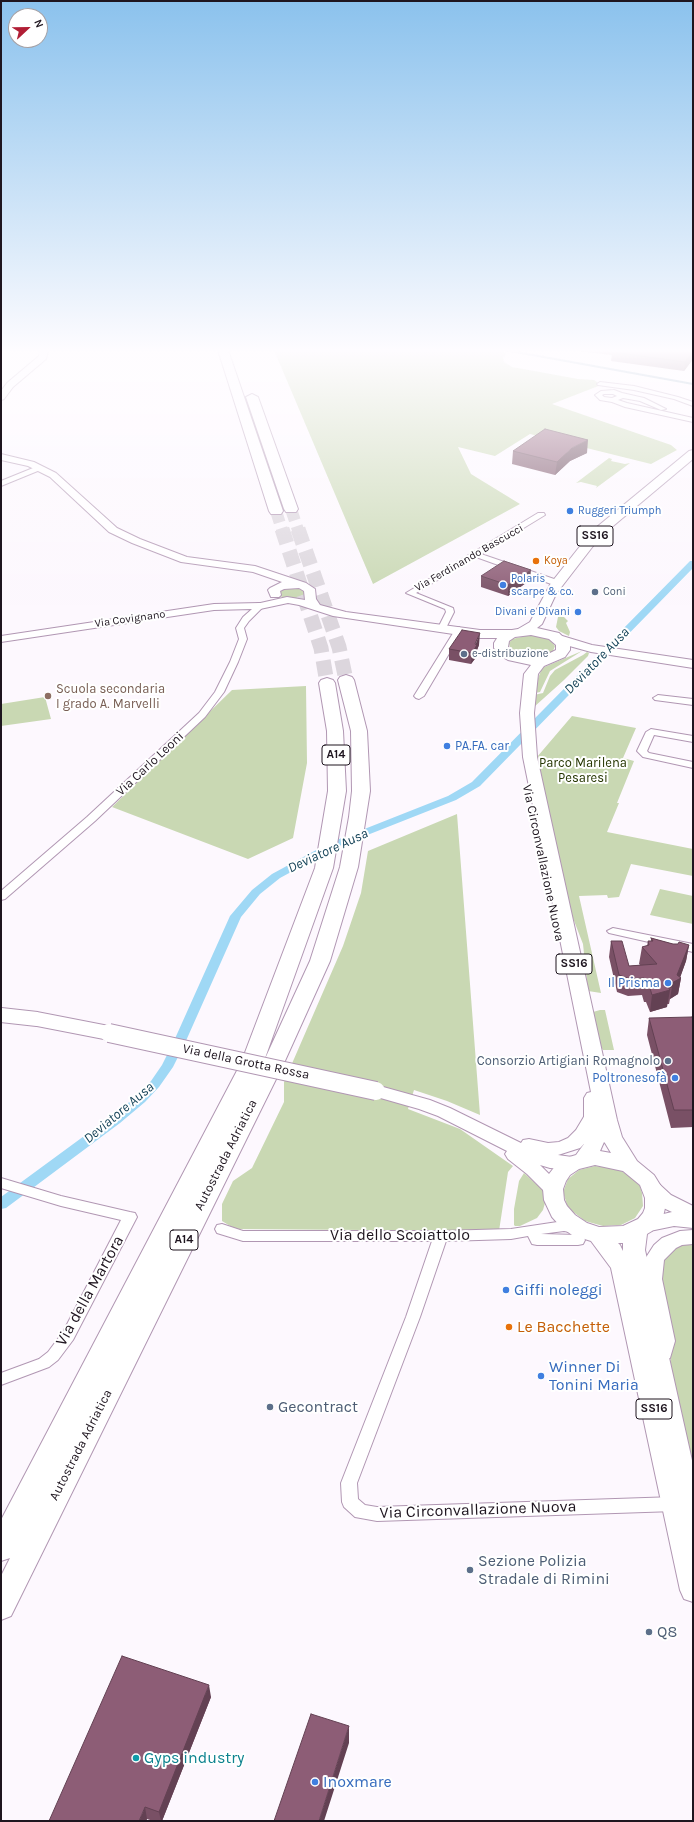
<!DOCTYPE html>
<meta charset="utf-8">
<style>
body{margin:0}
#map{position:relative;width:694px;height:1822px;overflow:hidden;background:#fdf8fe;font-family:Karla,sans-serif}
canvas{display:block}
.frame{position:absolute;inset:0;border:2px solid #1e151f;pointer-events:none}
.north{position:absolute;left:8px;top:8px;width:40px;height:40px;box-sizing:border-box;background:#fff;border:1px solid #a5a1a5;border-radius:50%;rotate:68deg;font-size:11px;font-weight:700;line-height:16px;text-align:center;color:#1e151f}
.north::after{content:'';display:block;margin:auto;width:14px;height:18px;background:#b11e35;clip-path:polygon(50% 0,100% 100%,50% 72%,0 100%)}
</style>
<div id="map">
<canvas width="694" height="1822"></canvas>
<div class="frame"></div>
<div class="north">N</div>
</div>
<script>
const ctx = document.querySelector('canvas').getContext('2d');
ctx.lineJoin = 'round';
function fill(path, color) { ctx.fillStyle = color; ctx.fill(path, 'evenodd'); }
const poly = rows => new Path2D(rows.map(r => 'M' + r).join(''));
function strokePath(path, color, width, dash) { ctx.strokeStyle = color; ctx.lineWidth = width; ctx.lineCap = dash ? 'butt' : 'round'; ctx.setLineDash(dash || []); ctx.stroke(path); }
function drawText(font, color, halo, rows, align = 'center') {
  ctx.font = font + ' Karla,sans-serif'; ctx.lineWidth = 4; ctx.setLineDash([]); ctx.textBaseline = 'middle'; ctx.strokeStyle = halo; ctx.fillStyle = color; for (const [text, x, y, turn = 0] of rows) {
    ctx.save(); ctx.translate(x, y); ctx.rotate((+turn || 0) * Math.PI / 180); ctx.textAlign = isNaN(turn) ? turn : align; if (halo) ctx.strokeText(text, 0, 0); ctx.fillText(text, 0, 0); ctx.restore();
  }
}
fill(poly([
 [274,350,493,350,501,351,506,353,503,358,504,362,512,367,578,379,594,380,601,385,552,404,671,445,677,450,651,464,530,434,495,456,458,447,471,474,520,504,373,584],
 [609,458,612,459,611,461,625,464,630,463,596,488,597,486,581,482,576,483],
 [295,586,305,590,305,594,295,599,286,598,279,596,279,589],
 [559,612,568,621,566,623,570,632,569,636,559,631,556,627],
 [530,635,544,637,551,641,555,646,553,651,548,655,534,657,519,655,510,648,509,643,512,639],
 [582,651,550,671,540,692,535,693,537,681,542,668],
 [587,652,589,653,588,656,564,680,534,707,534,695,543,693,550,676,555,670,583,655],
 [306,686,307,763,293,838,248,859,112,807,232,690],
 [45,697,51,719,1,726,1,704],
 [572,716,636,728,623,758,634,761,617,803,619,803,607,832,693,849,693,876,631,864,619,897,608,898,607,895,579,896,601,993,588,991,583,944,571,913,537,757],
 [457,814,480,1115,447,1101,414,1090,408,1109,460,1129,513,1166,508,1172,499,1231,235,1229,222,1221,222,1204,233,1181,252,1168,284,1102,284,1082,343,946,361,893,368,851],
 [660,889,693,896,693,924,650,915],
 [600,1010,605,1010,614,1050,603,1050,600,1045,593,1012],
 [595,1166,612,1168,621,1171,628,1175,640,1186,642,1193,643,1206,635,1218,621,1225,603,1226,585,1221,572,1211,567,1205,563,1192,568,1179,579,1170],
 [524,1173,536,1184,541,1186,544,1191,545,1203,543,1210,537,1218,520,1226,515,1226,514,1225,514,1209,519,1181],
 [693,1243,693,1465,670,1363,674,1336,661,1276,663,1262,671,1251,683,1244]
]), '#c9d8b3');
strokePath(poly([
 [505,350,693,384]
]), '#789eb5', 2);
fill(poly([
 [690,561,693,561,693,568,480,786,456,800,337,847,280,878,260,894,241,917,185,1043,173,1067,159,1087,145,1102,120,1123,6,1208,1,1209,1,1197,110,1117,137,1096,151,1081,162,1065,173,1043,230,916,252,890,272,874,329,843,448,796,472,782,690,561]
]), '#9fd8f5');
strokePath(poly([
 [291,509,298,530],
 [276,511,282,530]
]), '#dcd6dd', 12, [12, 6]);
strokePath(poly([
 [282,529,321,648,327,683],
 [298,529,339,647,346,680]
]), '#dcd6dd', 15, [15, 8]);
const street = poly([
 [600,382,634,386,678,397,693,402,693,406,674,399,634,390,598,385,597,384,600,382],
 [614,390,622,393,644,398,666,409,661,410,640,401,623,398,618,400,627,403,693,418,693,422,625,407,612,402,600,400,595,395,601,391,614,390],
 [604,394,613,394,617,396,612,398,604,397,602,395,604,394],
 [38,466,45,468,1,486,1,481,38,466],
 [538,513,544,513,545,515,481,554,560,581,560,585,554,585,476,557,416,593,453,608,454,612,446,628,442,631,438,628,446,612,445,609,406,593,538,513],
 [260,603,264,606,249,621,244,628,247,639,238,662,224,692,205,717,95,821,5,899,1,900,1,891,87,817,199,713,215,692,230,662,239,639,236,628,243,617,252,609,214,610,1,642,1,636,214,604,260,603],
 [459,627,463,630,424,696,419,699,416,698,414,696,455,630,459,627],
 [658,695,693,699,693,705,655,700,653,698,658,695],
 [651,729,693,736,693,742,654,735,647,751,649,753,693,762,693,768,643,757,637,751,646,732,651,729],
 [613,928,693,944,693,952,609,933,607,931,613,928],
 [1,1178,61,1196,130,1212,135,1213,137,1217,73,1340,58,1360,49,1367,1,1385,1,1373,39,1359,48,1352,63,1332,121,1220,61,1206,1,1188,1,1178],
 [564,1221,580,1224,582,1228,580,1232,575,1233,564,1231,541,1234,578,1235,583,1236,585,1240,583,1244,578,1245,537,1245,532,1244,528,1236,511,1239,446,1241,420,1317,357,1483,358,1499,365,1505,377,1507,675,1497,681,1499,683,1504,681,1509,675,1511,377,1521,355,1517,344,1507,342,1502,341,1483,406,1317,432,1241,243,1241,217,1233,215,1229,217,1225,222,1224,243,1231,441,1231,511,1229,564,1221]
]);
const secondary = poly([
 [40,350,48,350,46,359,13,387,4,399,1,400,1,391,7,383,39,356,40,350],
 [1,454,34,462,56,473,117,528,140,539,187,557,255,566,306,583,315,589,316,599,320,605,346,612,480,630,511,630,517,634,511,638,480,638,333,616,299,605,288,603,260,609,256,608,254,606,256,604,287,597,305,600,304,591,299,588,284,589,280,591,281,595,279,597,271,597,268,590,270,588,282,582,253,572,181,562,132,543,109,532,50,477,28,466,1,460,1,454],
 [559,635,592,645,693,660,693,668,591,652,555,642,553,639,555,636,559,635],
 [376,1085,430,1100,450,1108,521,1143,523,1140,529,1139,548,1143,559,1142,568,1138,576,1130,588,1110,594,1108,600,1110,603,1114,588,1140,580,1148,558,1155,579,1158,582,1163,579,1168,573,1170,550,1168,540,1165,559,1184,562,1189,559,1194,553,1196,547,1194,527,1174,508,1159,505,1154,507,1151,438,1116,419,1109,370,1095,367,1091,370,1087,376,1085],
 [652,1181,658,1183,671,1195,693,1206,693,1228,674,1226,645,1232,638,1230,636,1225,638,1220,672,1212,657,1205,646,1193,643,1188,646,1183,652,1181],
 [693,1230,693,1244,682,1245,676,1248,664,1260,662,1279,675,1341,670,1358,663,1360,656,1358,653,1352,655,1341,642,1279,645,1259,654,1245,662,1238,680,1231,693,1230]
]);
const primary = poly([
 [693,450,693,459,600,537,556,594,542,624,537,628,559,633,570,644,570,650,565,657,544,666,538,674,534,713,537,757,617,1120,622,1137,637,1161,654,1175,662,1188,665,1198,665,1208,663,1217,652,1231,647,1234,645,1250,693,1465,693,1602,684,1599,680,1590,611,1268,591,1241,572,1235,561,1227,552,1217,544,1200,543,1189,549,1174,556,1165,566,1158,576,1155,584,1144,584,1098,587,1093,591,1092,523,757,520,713,524,674,531,665,508,660,501,656,494,648,494,643,499,635,506,631,518,629,530,622,551,583,592,531,689,451,693,450],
 [531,635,549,639,556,645,556,650,542,657,534,657,517,654,508,647,509,641,515,637,531,635],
 [604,1142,605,1143,611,1153,600,1151,604,1142],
 [595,1165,623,1171,640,1185,645,1198,645,1208,643,1213,638,1219,623,1226,599,1227,587,1223,575,1215,567,1206,564,1200,563,1189,566,1181,570,1175,579,1169,595,1165],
 [618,1243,623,1243,623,1251,620,1245,618,1243]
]);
const highway = poly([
 [218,350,228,350,283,511,281,514,271,514,269,511,218,350],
 [252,394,258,397,298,509,296,512,286,512,284,509,246,397,252,394],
 [346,675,352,677,354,680,367,731,370,791,358,867,330,961,284,1063,11,1616,1,1620,1,1576,10,1558,1,1561,1,1520,241,1063,315,868,328,791,327,731,319,683,321,680,327,678,333,680,335,683,343,731,346,791,333,868,264,1061,310,961,340,867,349,817,352,791,351,731,338,680,340,677,346,675]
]);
strokePath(street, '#b197b3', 2);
strokePath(secondary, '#b197b3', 2);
strokePath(primary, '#b197b3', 2);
strokePath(highway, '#b197b3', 2);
fill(street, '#fff');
fill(secondary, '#fff');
fill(primary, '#fff');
fill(highway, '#fff');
const secondaryBridgeFar1 = poly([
 [1,1015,37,1019,114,1034]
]);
const secondaryBridge = poly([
 [109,1033,376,1091]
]);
strokePath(secondaryBridgeFar1, '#b197b3', 16, []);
strokePath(secondaryBridge, '#b197b3', 20, []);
strokePath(secondaryBridgeFar1, '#fff', 14);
strokePath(secondaryBridge, '#fff', 18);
fill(poly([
 [571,350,693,350,693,359,684,371,611,361,612,355],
 [513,451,587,453,570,461,555,475,512,464],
 [481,576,530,580,508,596,481,587],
 [479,645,477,650,477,656,471,664,449,660,449,649],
 [651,938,673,944,689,945,686,961,680,977,681,978,678,994,670,999,669,1004,667,1004,667,1007,650,1012,646,1002,644,1002,642,995,628,996,617,992,609,957,611,941,629,966,640,965,639,964,642,947,647,946,648,941,651,941],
 [649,1018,693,1019,693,1127,671,1128,647,1035],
 [122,1656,211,1697,162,1821,153,1821,147,1819,146,1821]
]), '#795065');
fill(poly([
 [693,351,693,359,684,371,685,362],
 [588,440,587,453,570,461,555,475,557,462,572,448],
 [531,570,530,580,508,596,508,585],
 [480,633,479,645,477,650,477,656,471,664,472,653],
 [689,945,686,961,680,978,681,978,678,994,670,999,672,987,670,984,677,975],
 [670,990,667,1007,650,1012,652,995],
 [209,1685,211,1697,162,1821,161,1821,159,1812],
 [349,1726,349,1743,324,1821,319,1821],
 [145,1807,147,1819,146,1821,139,1821]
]), '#634153');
const building = poly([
 [614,350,693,350,693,351,685,362,612,352,614,350],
 [545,429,588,440,572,448,557,462,513,451,545,429],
 [504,561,531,570,508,585,481,576,504,561],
 [462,630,480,633,475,644,477,645,472,653,449,649,462,630],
 [651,938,673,944,678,944,679,942,689,945,677,975,681,978,670,984,672,987,668,987,670,990,652,995,649,985,646,985,644,978,630,979,619,975,611,941,622,941,629,966,657,964,642,947,649,945,648,941,653,941,651,938],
 [692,1017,693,1019,693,1110,674,1110,649,1018,692,1017],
 [122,1656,209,1685,159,1812,145,1807,139,1821,49,1821,122,1656],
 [311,1714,349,1726,319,1821,274,1821,311,1714]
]);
fill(building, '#8d5d76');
strokePath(building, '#634153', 1);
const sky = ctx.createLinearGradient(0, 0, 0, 605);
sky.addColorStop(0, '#8bc2ed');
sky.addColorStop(0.58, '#fefcff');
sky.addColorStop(1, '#fefcff00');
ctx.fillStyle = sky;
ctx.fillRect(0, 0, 694, 605);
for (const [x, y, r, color] of [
 [570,511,4,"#3f7fe0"],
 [536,561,4,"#e8710a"],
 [503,585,4,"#3f7fe0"],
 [595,592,4,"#5c6f8a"],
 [578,612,4,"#3f7fe0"],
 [464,654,4,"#5c6f8a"],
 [48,696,4,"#8d6e63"],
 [447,746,4,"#3f7fe0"],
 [668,983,4,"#3f7fe0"],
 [668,1061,4,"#5c6f8a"],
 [675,1078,4,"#3f7fe0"],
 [506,1290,4,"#3f7fe0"],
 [509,1327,4,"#e8710a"],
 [541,1376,4,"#3f7fe0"],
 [270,1407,4,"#5c6f8a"],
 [470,1570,4,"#5c6f8a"],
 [649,1632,4,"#5c6f8a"],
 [136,1758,4,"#0f9aa8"],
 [315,1782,4,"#3f7fe0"]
]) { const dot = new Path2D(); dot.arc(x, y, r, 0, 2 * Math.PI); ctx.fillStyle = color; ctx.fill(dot); strokePath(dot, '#fff', 1.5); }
drawText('11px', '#366cbe', '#fff', [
 ["Ruggeri Triumph",578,511],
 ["Polaris",511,579],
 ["scarpe & co.",511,592],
 ["Divani e Divani",570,612,"right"]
], 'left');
drawText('11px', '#1e151f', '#fff', [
 ["Via Ferdinando Bascucci",469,558,-30],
 ["Via Covignano",130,619,-8]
]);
drawText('11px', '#c56008', '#fff', [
 ["Koya",544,561]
], 'left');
drawText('11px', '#4e5e75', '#fff', [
 ["Coni",603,592],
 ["e-distribuzione",472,654]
], 'left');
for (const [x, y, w] of [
 [595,536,36],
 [336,755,28],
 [574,964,36],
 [184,1240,28],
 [654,1409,36]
]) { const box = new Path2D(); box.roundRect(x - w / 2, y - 10, w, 20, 3); ctx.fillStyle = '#fff'; ctx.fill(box); strokePath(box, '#1e151f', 1); }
drawText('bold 12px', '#1e151f', null, [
 ["SS16",595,536],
 ["A14",336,755],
 ["SS16",574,964],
 ["A14",184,1240],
 ["SS16",654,1409]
]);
drawText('13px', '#785e54', '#fff', [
 ["Scuola secondaria",56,689],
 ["I grado A. Marvelli",56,704]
], 'left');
drawText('13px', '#366cbe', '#fff', [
 ["PA.FA. car",455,746,"left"],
 ["Il Prisma",660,983],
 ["Poltronesofà",667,1078]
], 'right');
drawText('13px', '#253500', '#fff', [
 ["Parco Marilena",583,763],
 ["Pesaresi",583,778]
]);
drawText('13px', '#1e151f', '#fff', [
 ["Via Carlo Leoni",150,764,-43],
 ["Via Circonvallazione Nuova",543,863,78],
 ["Via della Grotta Rossa",246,1062,12],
 ["Autostrada Adriatica",226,1155,-63],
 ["Autostrada Adriatica",81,1445,-63]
]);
drawText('13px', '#4e5e75', '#fff', [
 ["Consorzio Artigiani Romagnolo",660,1061]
], 'right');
drawText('italic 14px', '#164459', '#fff', [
 ["Deviatore Ausa",597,661,-46],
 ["Deviatore Ausa",328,851,-25],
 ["Deviatore Ausa",119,1113,-40]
]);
drawText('16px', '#1e151f', '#fff', [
 ["Via dello Scoiattolo",400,1235],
 ["Via della Martora",90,1291,-61],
 ["Via Circonvallazione Nuova",478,1510,-2]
]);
drawText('16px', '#366cbe', '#fff', [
 ["Giffi noleggi",514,1290],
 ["Winner Di",549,1367],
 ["Tonini Maria",549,1385],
 ["Inoxmare",323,1782]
], 'left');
drawText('16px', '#c56008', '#fff', [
 ["Le Bacchette",517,1327]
], 'left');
drawText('16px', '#4e5e75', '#fff', [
 ["Gecontract",278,1407],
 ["Sezione Polizia",478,1561],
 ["Stradale di Rimini",478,1579],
 ["Q8",657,1632]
], 'left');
drawText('16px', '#0d838f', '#fff', [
 ["Gyps industry",144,1758]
], 'left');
</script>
